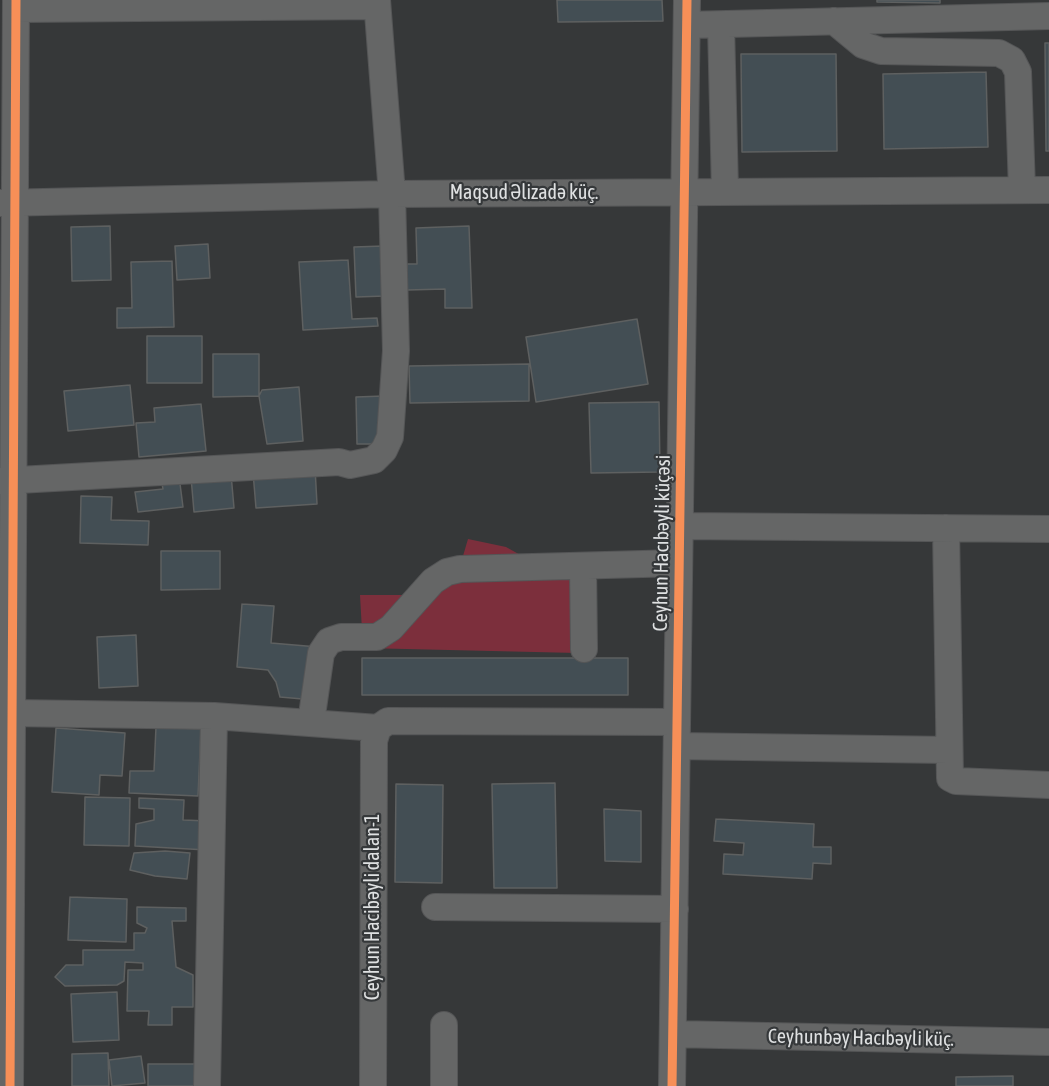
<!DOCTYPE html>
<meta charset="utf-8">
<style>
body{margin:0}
canvas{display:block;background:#363839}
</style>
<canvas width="1049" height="1086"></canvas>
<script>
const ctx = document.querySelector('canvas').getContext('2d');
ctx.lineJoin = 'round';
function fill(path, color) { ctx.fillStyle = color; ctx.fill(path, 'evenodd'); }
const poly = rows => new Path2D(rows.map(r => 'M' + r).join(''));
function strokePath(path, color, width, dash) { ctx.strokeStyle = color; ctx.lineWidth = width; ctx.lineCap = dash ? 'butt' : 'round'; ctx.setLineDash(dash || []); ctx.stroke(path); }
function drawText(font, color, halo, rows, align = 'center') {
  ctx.font = font + ' "Asap Condensed",sans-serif'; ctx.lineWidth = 4.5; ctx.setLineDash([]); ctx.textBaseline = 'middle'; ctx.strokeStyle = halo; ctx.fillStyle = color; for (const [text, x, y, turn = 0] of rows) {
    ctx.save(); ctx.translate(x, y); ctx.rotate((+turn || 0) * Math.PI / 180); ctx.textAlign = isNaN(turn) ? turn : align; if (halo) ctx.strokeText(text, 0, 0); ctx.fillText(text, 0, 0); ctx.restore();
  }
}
fill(poly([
 [468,539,506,547,542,567,577,571,578,653,363,648,360,595,436,595,458,573]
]), '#7c2f3c');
const building = poly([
 [557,0,662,0,663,21,558,22,557,0],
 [877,0,940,0,940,3,877,2,877,0],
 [1045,43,1049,43,1049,151,1046,151,1045,43],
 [741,54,836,54,837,151,742,152,741,54],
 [986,72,988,147,884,149,883,74,986,72],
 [110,226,111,280,72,281,71,227,110,226],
 [469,226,472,308,445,308,445,289,407,290,407,264,417,264,416,228,469,226],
 [208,244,210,278,177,280,175,246,208,244],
 [384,246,385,296,356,297,354,247,384,246],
 [348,260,352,319,377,318,378,326,303,330,299,262,348,260],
 [172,261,174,327,117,328,117,308,132,308,131,262,172,261],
 [637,319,648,384,536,402,526,337,637,319],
 [147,336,202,336,202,383,147,383,147,336],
 [213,354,259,354,259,396,213,397,213,354],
 [529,364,529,401,410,403,409,366,529,364],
 [130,385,134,425,68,431,64,391,130,385],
 [299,387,303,441,267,444,259,396,262,390,299,387],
 [384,396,385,444,357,444,356,397,384,396],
 [659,402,660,472,591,473,589,403,659,402],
 [201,404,206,451,139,457,136,423,155,422,154,408,201,404],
 [315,468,317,504,256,508,253,472,315,468],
 [231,474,234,508,194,512,191,477,231,474],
 [179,476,183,507,138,512,135,492,163,489,161,478,179,476],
 [81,496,112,497,111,520,149,521,148,545,80,543,81,496],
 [161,551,220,551,220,589,161,590,161,551],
 [242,604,274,606,271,643,318,647,314,700,280,697,276,682,268,670,237,667,242,604],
 [136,635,138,686,99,688,97,637,136,635],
 [362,658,628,658,628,695,362,695,362,658],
 [156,727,201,729,198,796,129,793,130,771,154,771,156,727],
 [56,728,125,733,122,776,100,775,99,795,52,792,56,728],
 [555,783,557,888,494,888,492,784,555,783],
 [396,784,443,785,442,883,395,882,396,784],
 [85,797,130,798,129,846,84,845,85,797],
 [139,798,184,800,183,820,208,821,207,850,135,846,136,824,154,820,154,809,139,808,139,798],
 [604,809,641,811,641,862,605,861,604,809],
 [716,819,814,824,813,847,831,847,831,864,813,863,812,879,723,874,724,854,743,855,744,843,714,841,716,819],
 [165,851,190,853,187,879,155,876,130,870,134,853,165,851],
 [70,897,127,899,126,942,68,940,70,897],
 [137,907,186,908,186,921,172,921,176,967,193,975,193,1007,172,1007,172,1025,148,1025,149,1011,127,1011,128,970,143,970,143,963,125,962,124,981,117,985,65,986,55,977,66,965,83,965,83,950,134,950,134,933,145,933,147,928,137,923,137,907],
 [117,992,119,1040,73,1042,71,994,117,992],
 [108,1053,109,1086,72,1086,72,1054,108,1053],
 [141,1056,145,1083,112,1086,109,1060,141,1056],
 [148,1064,196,1064,196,1086,148,1086,148,1064],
 [1013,1076,1013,1086,956,1086,956,1077,1013,1076]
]);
fill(building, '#434e54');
strokePath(building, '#5e6060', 1.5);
const minor = poly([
 [16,9,377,6],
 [834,21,863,45,881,51,999,53,1012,60,1018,72,1022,190],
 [687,25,1049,16],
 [721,25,725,191],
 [0,203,392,194,1049,190],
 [0,481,339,462,350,465,374,460,384,450,390,437,396,351,392,194,377,0],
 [680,526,1049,529],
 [946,528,950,778,956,781,1049,785],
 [583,567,584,649],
 [11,713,214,716,378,728,388,721,677,722],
 [311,722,321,653,329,641,341,637,377,637,391,628,433,581,447,572,460,569,679,563],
 [677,746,948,750],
 [435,907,675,909],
 [444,1025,444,1086],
 [673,1034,1049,1042],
 [10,1086,16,0],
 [207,1086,214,716],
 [373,1086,374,741,378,728],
 [672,1086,687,0]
]);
strokePath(minor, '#555657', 28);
strokePath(minor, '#656666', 26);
strokePath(poly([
 [10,1086,16,0],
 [672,1086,687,0]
]), '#f78f57', 9);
drawText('20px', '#dfe1e2', '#35383a', [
 ["Maqsud Əlizadə küç.",524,193],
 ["Ceyhun Hacıbəyli küçəsi",662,543,-89],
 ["Ceyhun Hacibəyli dalan-1",373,907,-90],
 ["Ceyhunbəy Hacıbəyli küç.",861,1038,1]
]);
</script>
